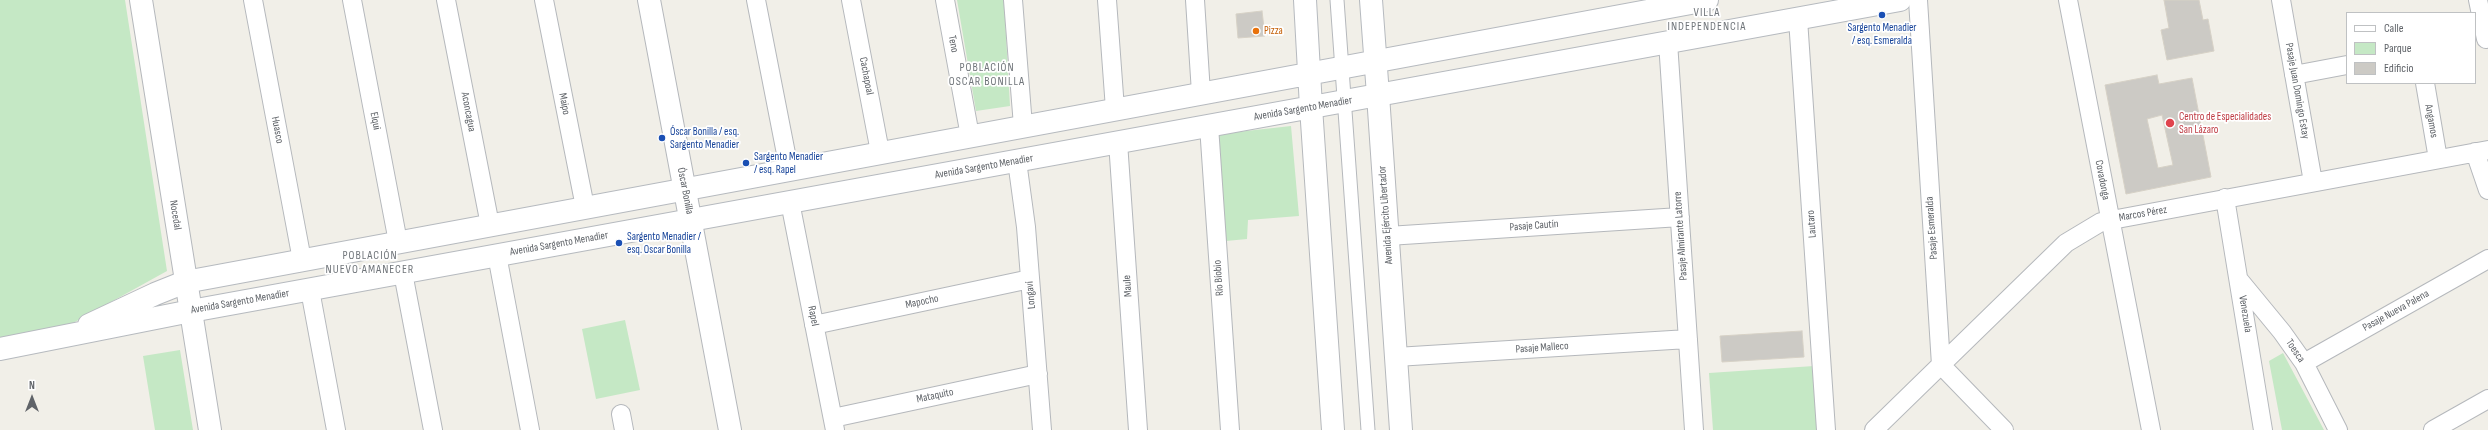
<!DOCTYPE html>
<meta charset="utf-8">
<style>
body{margin:0}
#map{position:relative;width:2488px;height:430px;overflow:hidden;background:#f1efe8;font-family:"Sofia Sans Condensed",sans-serif}
canvas{display:block}
.legend{position:absolute;left:2346px;top:12px;width:130px;height:72px;box-sizing:border-box;background:#fff;border:1px solid #bfc1c3;margin:0;padding:5px 7px;list-style:none;font-size:12px;color:#5f6368}
.legend li{display:flex;align-items:center;gap:8px;height:20px}
.legend b{width:20px;border:1px solid #bfc1c3}
.north{position:absolute;left:12px;top:378px;width:40px;height:40px;-webkit-text-stroke:3px #fff;paint-order:stroke;rotate:0deg;font-size:11px;font-weight:700;line-height:16px;text-align:center;color:#5f6368}
.north::after{content:'';display:block;margin:auto;width:14px;height:18px;background:#5f6368;clip-path:polygon(50% 0,100% 100%,50% 72%,0 100%)}
</style>
<div id="map">
<canvas width="2488" height="430"></canvas>
<ul class="legend">
<li><b style="height:5px;background:#fff"></b>Calle</li>
<li><b style="height:11px;background:#c5e8c5"></b>Parque</li>
<li><b style="height:11px;background:#cccac5"></b>Edificio</li>
</ul>
<div class="north">N</div>
</div>
<script>
const ctx = document.querySelector('canvas').getContext('2d');
ctx.lineJoin = 'round';
function fill(path, color) { ctx.fillStyle = color; ctx.fill(path, 'evenodd'); }
const poly = rows => new Path2D(rows.map(r => 'M' + r).join(''));
function strokePath(path, color, width, dash) { ctx.strokeStyle = color; ctx.lineWidth = width; ctx.lineCap = dash ? 'butt' : 'round'; ctx.setLineDash(dash || []); ctx.stroke(path); }
function drawText(font, color, halo, rows, align = 'center') {
  ctx.font = font + ' "Sofia Sans Condensed",sans-serif'; ctx.lineWidth = 3.5; ctx.setLineDash([]); ctx.textBaseline = 'middle'; ctx.strokeStyle = halo; ctx.fillStyle = color; for (const [text, x, y, turn = 0] of rows) {
    ctx.save(); ctx.translate(x, y); ctx.rotate((+turn || 0) * Math.PI / 180); ctx.textAlign = isNaN(turn) ? turn : align; if (halo) ctx.strokeText(text, 0, 0); ctx.fillText(text, 0, 0); ctx.restore();
  }
}
fill(poly([
 [0,0,125,0,167,271,64,328,0,339],
 [957,0,1004,0,1010,106,976,111],
 [1291,126,1299,216,1248,220,1247,239,1226,241,1219,134],
 [625,320,640,390,596,399,582,329],
 [180,350,193,430,155,430,143,356],
 [2283,353,2324,430,2282,430,2269,361],
 [1814,366,1817,430,1713,430,1709,373]
]), '#c5e8c5');
const building = poly([
 [2164,0,2199,0,2203,20,2208,19,2214,51,2167,60,2161,30,2169,28,2164,0],
 [1262,11,1265,36,1238,38,1236,14,1262,11],
 [2157,75,2159,84,2192,78,2211,177,2126,194,2105,85,2157,75],
 [2162,115,2173,165,2158,168,2147,119,2162,115],
 [1802,331,1804,357,1722,362,1720,336,1802,331]
]);
fill(building, '#cccac5');
strokePath(building, '#d6d1c6', 1);
const pedestrian = poly([
 [1337,0,1368,430]
]);
const minor = poly([
 [253,0,302,260],
 [352,0,398,242],
 [446,0,490,225],
 [544,0,585,207],
 [756,0,789,169],
 [851,0,880,152],
 [945,0,970,136],
 [1013,0,1023,126],
 [1107,0,1115,109],
 [1195,0,1201,93],
 [1918,0,1941,365,2004,430],
 [2068,0,2151,430],
 [2281,0,2313,182],
 [2478,0,2486,39],
 [1798,19,1826,430],
 [1668,42,1694,430],
 [2294,75,2347,65],
 [2425,83,2438,159],
 [1209,126,1230,430],
 [1118,142,1138,430],
 [2475,152,2488,190],
 [1017,161,1026,227,1042,430],
 [2225,198,2263,430],
 [790,202,835,430],
 [1388,236,1680,217],
 [497,255,530,430],
 [403,273,433,430],
 [2240,281,2282,332,2304,363,2338,430],
 [310,290,336,430],
 [814,325,1030,279],
 [1396,357,1688,339],
 [2304,363,2488,259],
 [621,414,624,430],
 [833,418,1038,374],
 [1874,430,2066,243,2101,222,2488,150],
 [2433,430,2488,399]
]);
const tertiary = poly([
 [141,0,210,430],
 [649,0,730,430],
 [1378,95,1401,430],
 [1311,107,1333,430]
]);
const secondary = poly([
 [1305,0,1311,107],
 [1371,0,1378,95],
 [89,325,155,294,185,282,207,278,1707,0],
 [0,349,191,311,1900,0]
]);
strokePath(pedestrian, '#b5b8bc', 15);
strokePath(minor, '#b5b8bc', 20);
strokePath(tertiary, '#b5b8bc', 24);
strokePath(secondary, '#b6babf', 24);
strokePath(pedestrian, '#fff', 13);
strokePath(minor, '#fff', 18);
strokePath(tertiary, '#fff', 22);
strokePath(secondary, '#fff', 22);
for (const [x, y, r, color] of [
 [1882,15,4,"#1a4fb4"],
 [1256,31,4,"#e8710a"],
 [2170,123,5,"#e0444e"],
 [662,138,4,"#1a4fb4"],
 [746,163,4,"#1a4fb4"],
 [619,243,4,"#1a4fb4"]
]) { const dot = new Path2D(); dot.arc(x, y, r, 0, 2 * Math.PI); ctx.fillStyle = color; ctx.fill(dot); strokePath(dot, '#fff', 1.5); }
drawText('11px', '#164399', '#fff', [
 ["Sargento Menadier",1882,28,"center"],
 ["/ esq. Esmeralda",1882,41,"center"],
 ["Óscar Bonilla / esq.",670,132],
 ["Sargento Menadier",670,145],
 ["Sargento Menadier",754,157],
 ["/ esq. Rapel",754,170],
 ["Sargento Menadier /",627,237],
 ["esq. Oscar Bonilla",627,250]
], 'left');
drawText('11px', '#c56008', '#fff', [
 ["Pizza",1264,31]
], 'left');
drawText('11px', '#5f6368', '#fff', [
 ["Teno",953,44,79],
 ["Cachapoal",866,76,79],
 ["Pasaje Juan Domingo Estay",2297,91,80],
 ["Maipo",564,104,79],
 ["Avenida Sargento Menadier",1303,109,-10],
 ["Aconcagua",468,112,79],
 ["Elqui",375,121,79],
 ["Angamos",2431,121,80],
 ["Huasco",277,130,79],
 ["Avenida Sargento Menadier",984,167,-10],
 ["Covadonga",2102,180,79],
 ["Óscar Bonilla",685,191,79],
 ["Marcos Pérez",2143,214,-10],
 ["Nocedal",175,215,81],
 ["Avenida Ejército Libertador",1386,215,-94],
 ["Lautaro",1812,224,-94],
 ["Pasaje Cautín",1534,226,-4],
 ["Pasaje Esmeralda",1932,228,-94],
 ["Pasaje Almirante Latorre",1681,236,-94],
 ["Avenida Sargento Menadier",559,244,-10],
 ["Río Bíobio",1219,278,-94],
 ["Maule",1128,286,-94],
 ["Longaví",1031,295,-95],
 ["Avenida Sargento Menadier",240,302,-10],
 ["Mapocho",922,302,-12],
 ["Pasaje Nueva Palena",2396,311,-29],
 ["Venezuela",2245,314,81],
 ["Rapel",813,316,79],
 ["Pasaje Malleco",1542,348,-4],
 ["Toesca",2295,351,56],
 ["Mataquito",935,396,-12]
]);
drawText('11px', '#be3a42', '#fff', [
 ["Centro de Especialidades",2179,117],
 ["San Lázaro",2179,130]
], 'left');
ctx.letterSpacing = '1px';
drawText('12px', '#70757a', '#fff', [
 ["VILLA",1707,13],
 ["INDEPENDENCIA",1707,27],
 ["POBLACIÓN",987,68],
 ["OSCAR BONILLA",987,82],
 ["POBLACIÓN",370,256],
 ["NUEVO AMANECER",370,270]
]);
ctx.letterSpacing = '0px';
</script>
